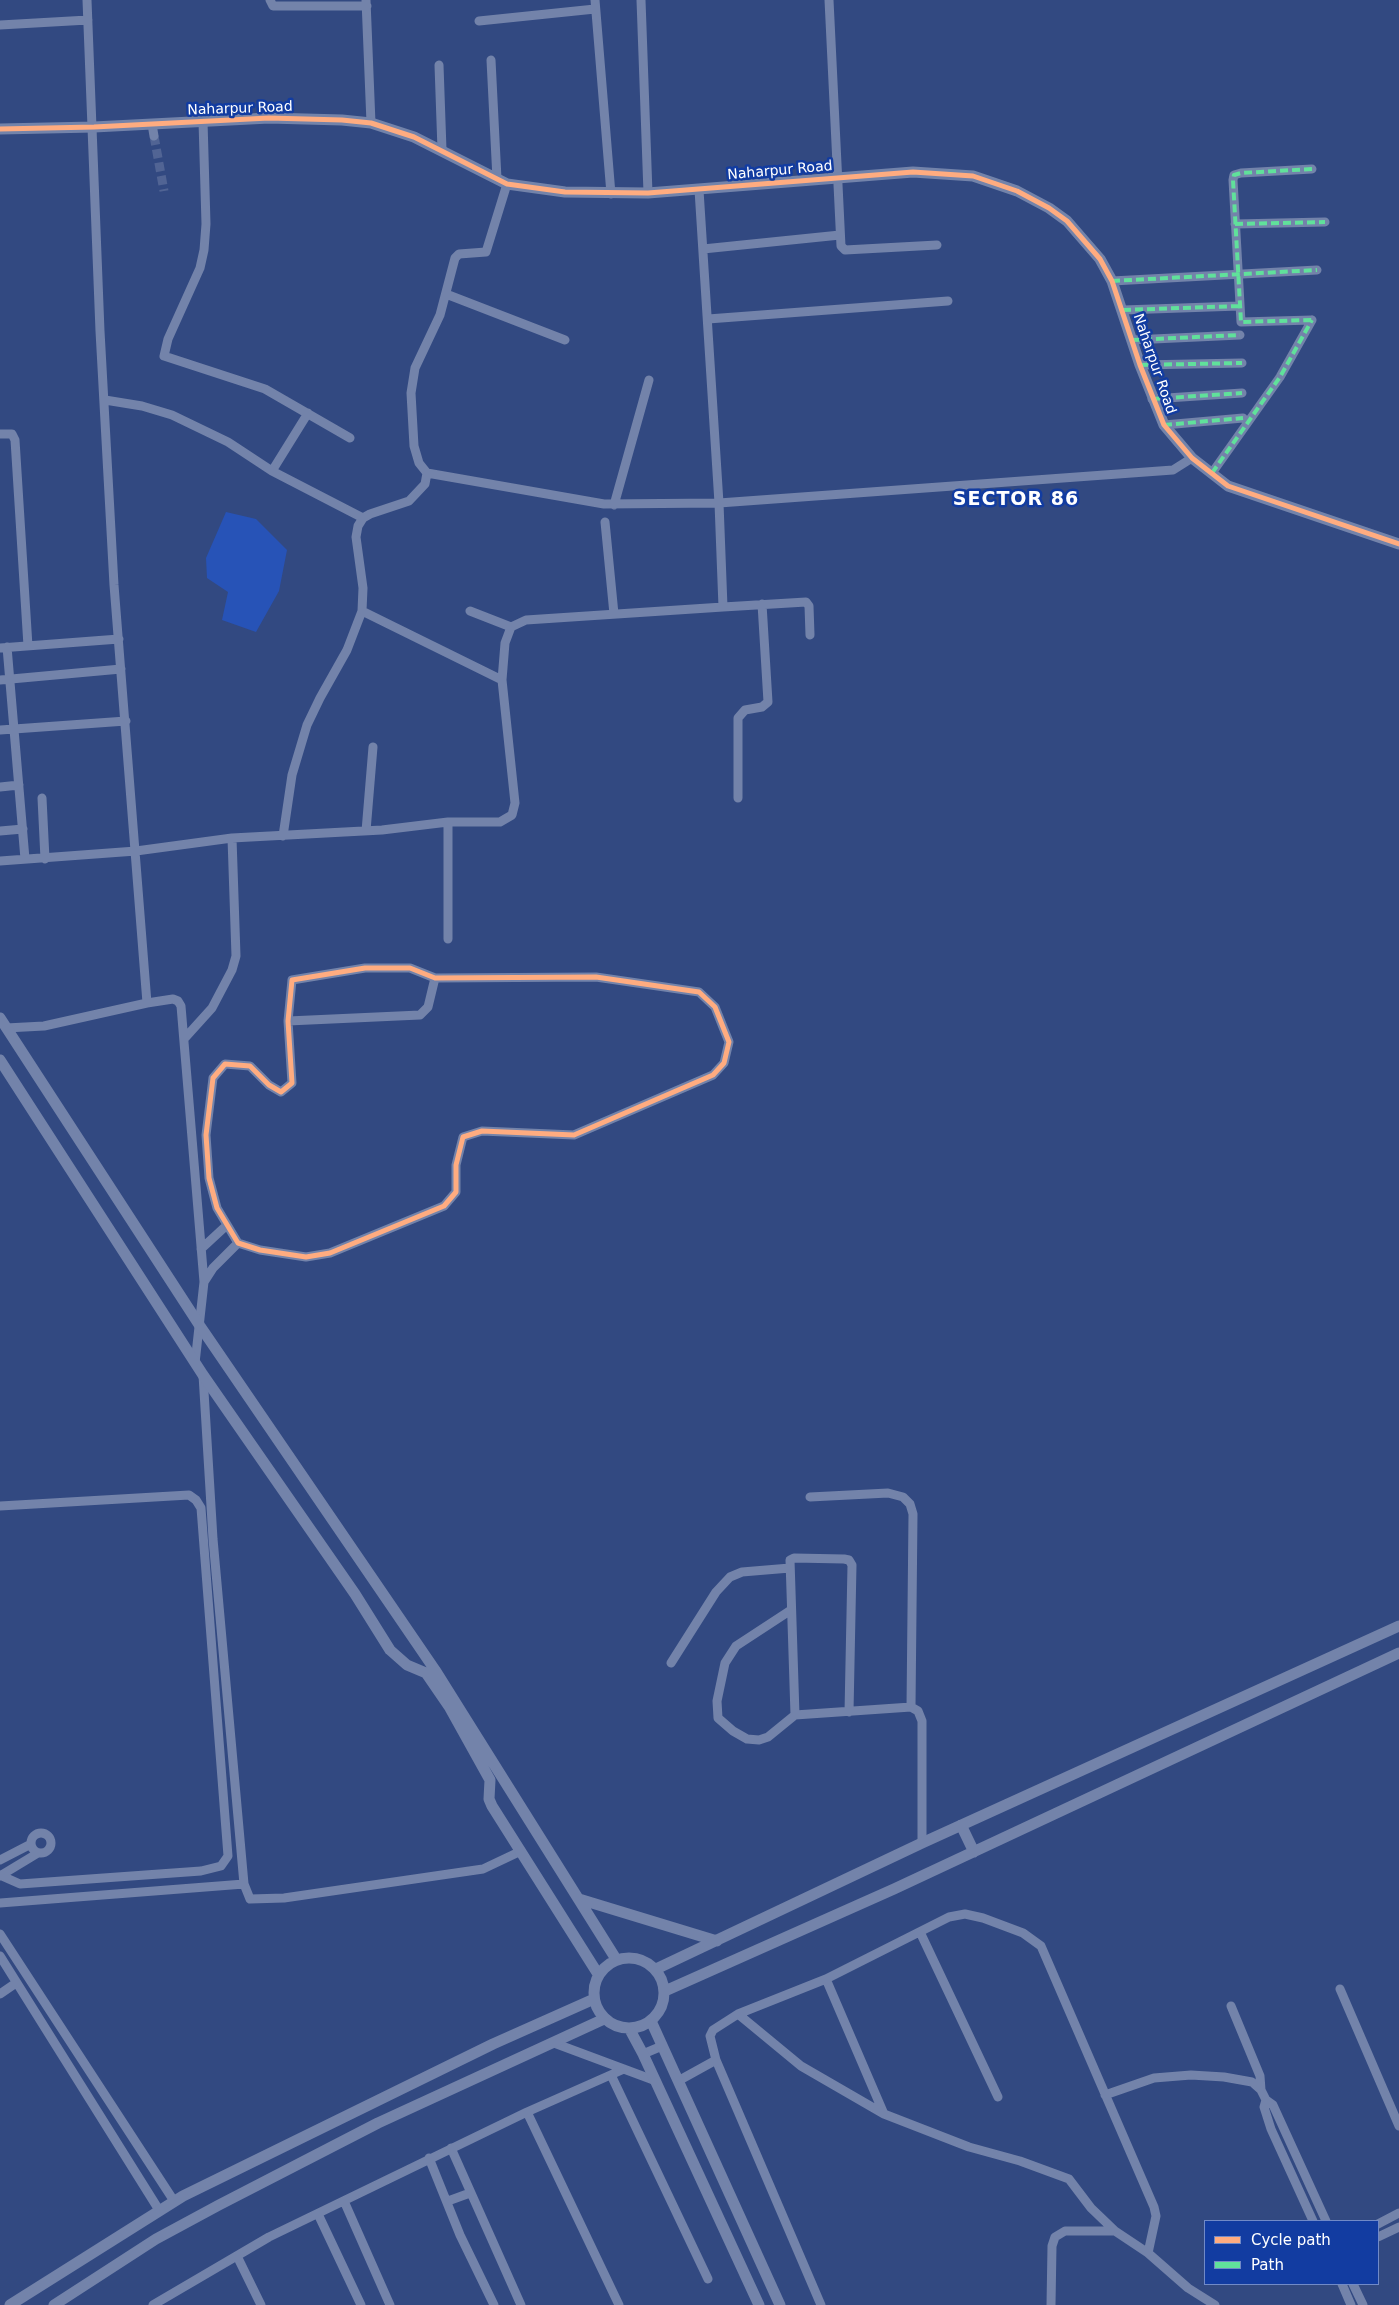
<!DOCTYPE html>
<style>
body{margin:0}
#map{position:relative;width:1399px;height:2305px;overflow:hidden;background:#324981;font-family:"DejaVu Sans",sans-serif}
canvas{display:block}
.legend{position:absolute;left:1204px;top:2220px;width:175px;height:65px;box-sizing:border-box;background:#123ca1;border:1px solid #718ac7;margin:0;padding:6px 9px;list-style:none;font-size:15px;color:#fff}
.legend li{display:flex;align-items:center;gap:10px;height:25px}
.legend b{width:25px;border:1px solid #718ac7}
</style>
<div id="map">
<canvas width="1399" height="2305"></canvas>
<ul class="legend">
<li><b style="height:6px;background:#ffac80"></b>Cycle path</li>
<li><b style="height:6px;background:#60e19b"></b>Path</li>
</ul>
</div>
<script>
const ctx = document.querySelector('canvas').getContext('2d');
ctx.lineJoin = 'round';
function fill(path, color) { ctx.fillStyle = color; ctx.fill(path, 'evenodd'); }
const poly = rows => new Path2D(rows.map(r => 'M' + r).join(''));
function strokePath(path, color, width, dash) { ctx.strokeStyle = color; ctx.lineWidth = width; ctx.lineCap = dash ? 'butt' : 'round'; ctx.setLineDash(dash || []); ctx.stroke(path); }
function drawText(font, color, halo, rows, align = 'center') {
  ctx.font = font + ' "DejaVu Sans",sans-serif'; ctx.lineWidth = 5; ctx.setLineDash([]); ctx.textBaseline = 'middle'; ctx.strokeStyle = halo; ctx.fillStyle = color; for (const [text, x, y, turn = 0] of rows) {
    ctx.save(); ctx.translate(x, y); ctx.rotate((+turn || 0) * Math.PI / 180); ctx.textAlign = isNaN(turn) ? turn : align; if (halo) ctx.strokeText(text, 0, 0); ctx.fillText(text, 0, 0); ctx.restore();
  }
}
fill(poly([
 [226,512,256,519,287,550,279,591,256,632,222,620,228,592,207,578,206,558]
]), '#2753b7');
strokePath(poly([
 [154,136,164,191]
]), '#516494', 9, [9, 4.5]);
strokePath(poly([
 [87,0,100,331,114,585,147,1003],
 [270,0,273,6,367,6],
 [366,0,371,123],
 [595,0,611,194],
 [641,0,648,193],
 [829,0,841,246,845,250,937,245],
 [479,21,595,9],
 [0,25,88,20],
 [491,60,497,179],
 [439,65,442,150],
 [203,121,206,224,204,250,200,268,168,339,164,356,265,389,350,438],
 [152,124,154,136],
 [1312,169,1241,173,1234,175,1233,180,1241,322,1312,320],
 [507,184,486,252,459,254,455,258,440,315,415,368,411,393,414,446,419,463,427,473,604,504,719,503,1173,470,1192,458],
 [1235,224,1325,222],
 [703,249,840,235],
 [1112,281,1317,270],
 [446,294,565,340],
 [1123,310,1239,306],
 [708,319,948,301],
 [1132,340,1240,335],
 [1140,365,1242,363],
 [1152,399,1242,393],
 [105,400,142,406,172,415,228,442,272,471,363,518],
 [1164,425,1243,418],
 [0,434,12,434,15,440,28,646],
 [272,471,308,413],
 [1212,473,1280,377,1312,320],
 [614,505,649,380],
 [605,522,614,614],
 [723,607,806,602,809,606,810,635],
 [362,611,502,680],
 [470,611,511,627],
 [7,647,25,859],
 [0,648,119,639],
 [0,680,121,669],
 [0,730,126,721],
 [0,787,19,785],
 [42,798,45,859],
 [738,798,738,718,745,710,762,707,768,702,762,604],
 [448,822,448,939],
 [0,831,23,829],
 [366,831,373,747],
 [283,836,292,775,307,725,320,698,347,650,362,611,363,588,356,537,358,526,363,518,370,514,409,501,425,484,427,473],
 [232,838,382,830,448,822,500,822,512,815,515,803,502,680,505,643,511,627,526,620,723,607,719,503,699,190],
 [0,861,136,851,232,838,236,956,232,970,212,1008,184,1039],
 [365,968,410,968,435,978,596,977,699,992,715,1007,729,1042,724,1063,713,1075,574,1135,482,1131,463,1137,456,1165,456,1192,444,1206,330,1253,306,1257,260,1250,238,1243,217,1208,209,1178,206,1135,213,1078,225,1064,250,1066,269,1085,281,1092,292,1083,288,1021,292,980,365,968],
 [288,1021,420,1015,428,1007,435,978],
 [6,1028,44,1026,147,1003,173,999,178,1001,181,1006,204,1282,195,1363],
 [201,1249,227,1225],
 [204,1282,213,1268,238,1243],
 [810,1497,888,1493,903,1497,910,1504,913,1514,911,1707],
 [0,1506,189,1495,196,1500,201,1508,228,1856,221,1866,201,1871,20,1884,0,1875],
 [791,1610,736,1646,725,1663,717,1701,718,1718,733,1731,747,1739,759,1740,768,1737,795,1715,911,1707,918,1711,922,1721,922,1843],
 [671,1663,716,1592,730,1577,742,1572,790,1568],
 [795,1715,790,1560,794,1558,844,1559,849,1560,852,1565,849,1712],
 '31 1843a10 10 0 1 1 20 0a10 10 0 1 1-20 0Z',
 [0,1860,31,1844],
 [0,1876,38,1853],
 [244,1884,250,1899,284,1898,483,1869,521,1851],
 [0,1903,244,1884,213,1539,203,1375],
 [920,1932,998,2097],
 [0,1934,174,2201],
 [0,1956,159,2210],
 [826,1979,884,2114],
 [1340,1989,1399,2126],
 [0,1994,16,1983],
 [1231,2006,1260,2076,1261,2090],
 [738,2014,801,2066,884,2114,969,2147,1020,2161,1069,2179,1091,2208,1115,2231,1148,2253,1188,2288,1215,2305],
 [554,2043,656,2081],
 [643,2054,662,2046],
 [611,2075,708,2279],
 [678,2081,716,2060],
 [1105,2095,1154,2078,1191,2075,1224,2077,1252,2082,1261,2090,1266,2100],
 [527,2112,619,2305],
 [451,2148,521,2305],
 [429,2158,460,2235,494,2305],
 [344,2201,390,2305],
 [448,2201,470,2193],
 [318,2214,361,2305],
 [1313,2221,1271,2129,1264,2107,1266,2100,1273,2105,1326,2221],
 [1378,2224,1399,2213],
 [1378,2237,1399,2227],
 [237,2256,261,2305],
 [1342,2284,1351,2305],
 [1353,2284,1363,2305],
 [153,2305,269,2237,527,2112,624,2069],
 [821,2305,716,2060,710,2036,713,2030,738,2014,826,1979,949,1917,965,1914,983,1918,1023,1933,1041,1946,1154,2207,1156,2216,1148,2253],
 [1051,2305,1052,2246,1055,2237,1065,2231,1115,2231]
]), '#7383aa', 9);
strokePath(poly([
 [0,129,94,127,269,118,342,120,371,123,414,137,507,184,565,192,648,193,913,172,973,176,1017,191,1049,208,1067,221,1100,259,1112,281,1140,365,1164,425,1192,458,1228,486,1399,544],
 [0,1018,200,1326,435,1670,616,1959],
 [0,1060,203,1375,355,1594,390,1650,407,1665,426,1673,450,1708,490,1780,489,1799,492,1806,598,1974],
 [961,1825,974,1852],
 [579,1899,717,1941],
 '594 1993a35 35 0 1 1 70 0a35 35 0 1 1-70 0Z',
 [656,1969,922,1843,1399,1626],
 [665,1991,894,1889,1399,1653],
 [651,2021,780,2305],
 [629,2028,643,2054,759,2305],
 [10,2305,183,2196,493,2044,594,1999],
 [54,2305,156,2239,219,2205,378,2123,604,2019]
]), '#7383aa', 11);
strokePath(poly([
 [1312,169,1241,173,1234,175,1233,180,1241,322,1312,320],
 [1235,224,1325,222],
 [1112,281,1317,270],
 [1123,310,1239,306],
 [1132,340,1240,335],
 [1140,365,1242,363],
 [1152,399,1242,393],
 [1164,425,1243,418],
 [1212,473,1280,377,1312,320]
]), '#60e19b', 4, [8, 4]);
strokePath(poly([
 [0,129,94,127,269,118,342,120,371,123,414,137,507,184,565,192,648,193,913,172,973,176,1017,191,1049,208,1067,221,1100,259,1112,281,1140,365,1164,425,1192,458,1228,486,1399,544],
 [365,968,410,968,435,978,596,977,699,992,715,1007,729,1042,724,1063,713,1075,574,1135,482,1131,463,1137,456,1165,456,1192,444,1206,330,1253,306,1257,260,1250,238,1243,217,1208,209,1178,206,1135,213,1078,225,1064,250,1066,269,1085,281,1092,292,1083,288,1021,292,980,365,968]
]), '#ffac80', 5);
drawText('14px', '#fff', '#123ca1', [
 ["Naharpur Road",240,109,-2],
 ["Naharpur Road",780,171,-5],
 ["Naharpur Road",1154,364,71]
]);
ctx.letterSpacing = '1px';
drawText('bold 19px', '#fff', '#123ca1', [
 ["SECTOR 86",1016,500]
]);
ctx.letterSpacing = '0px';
</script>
